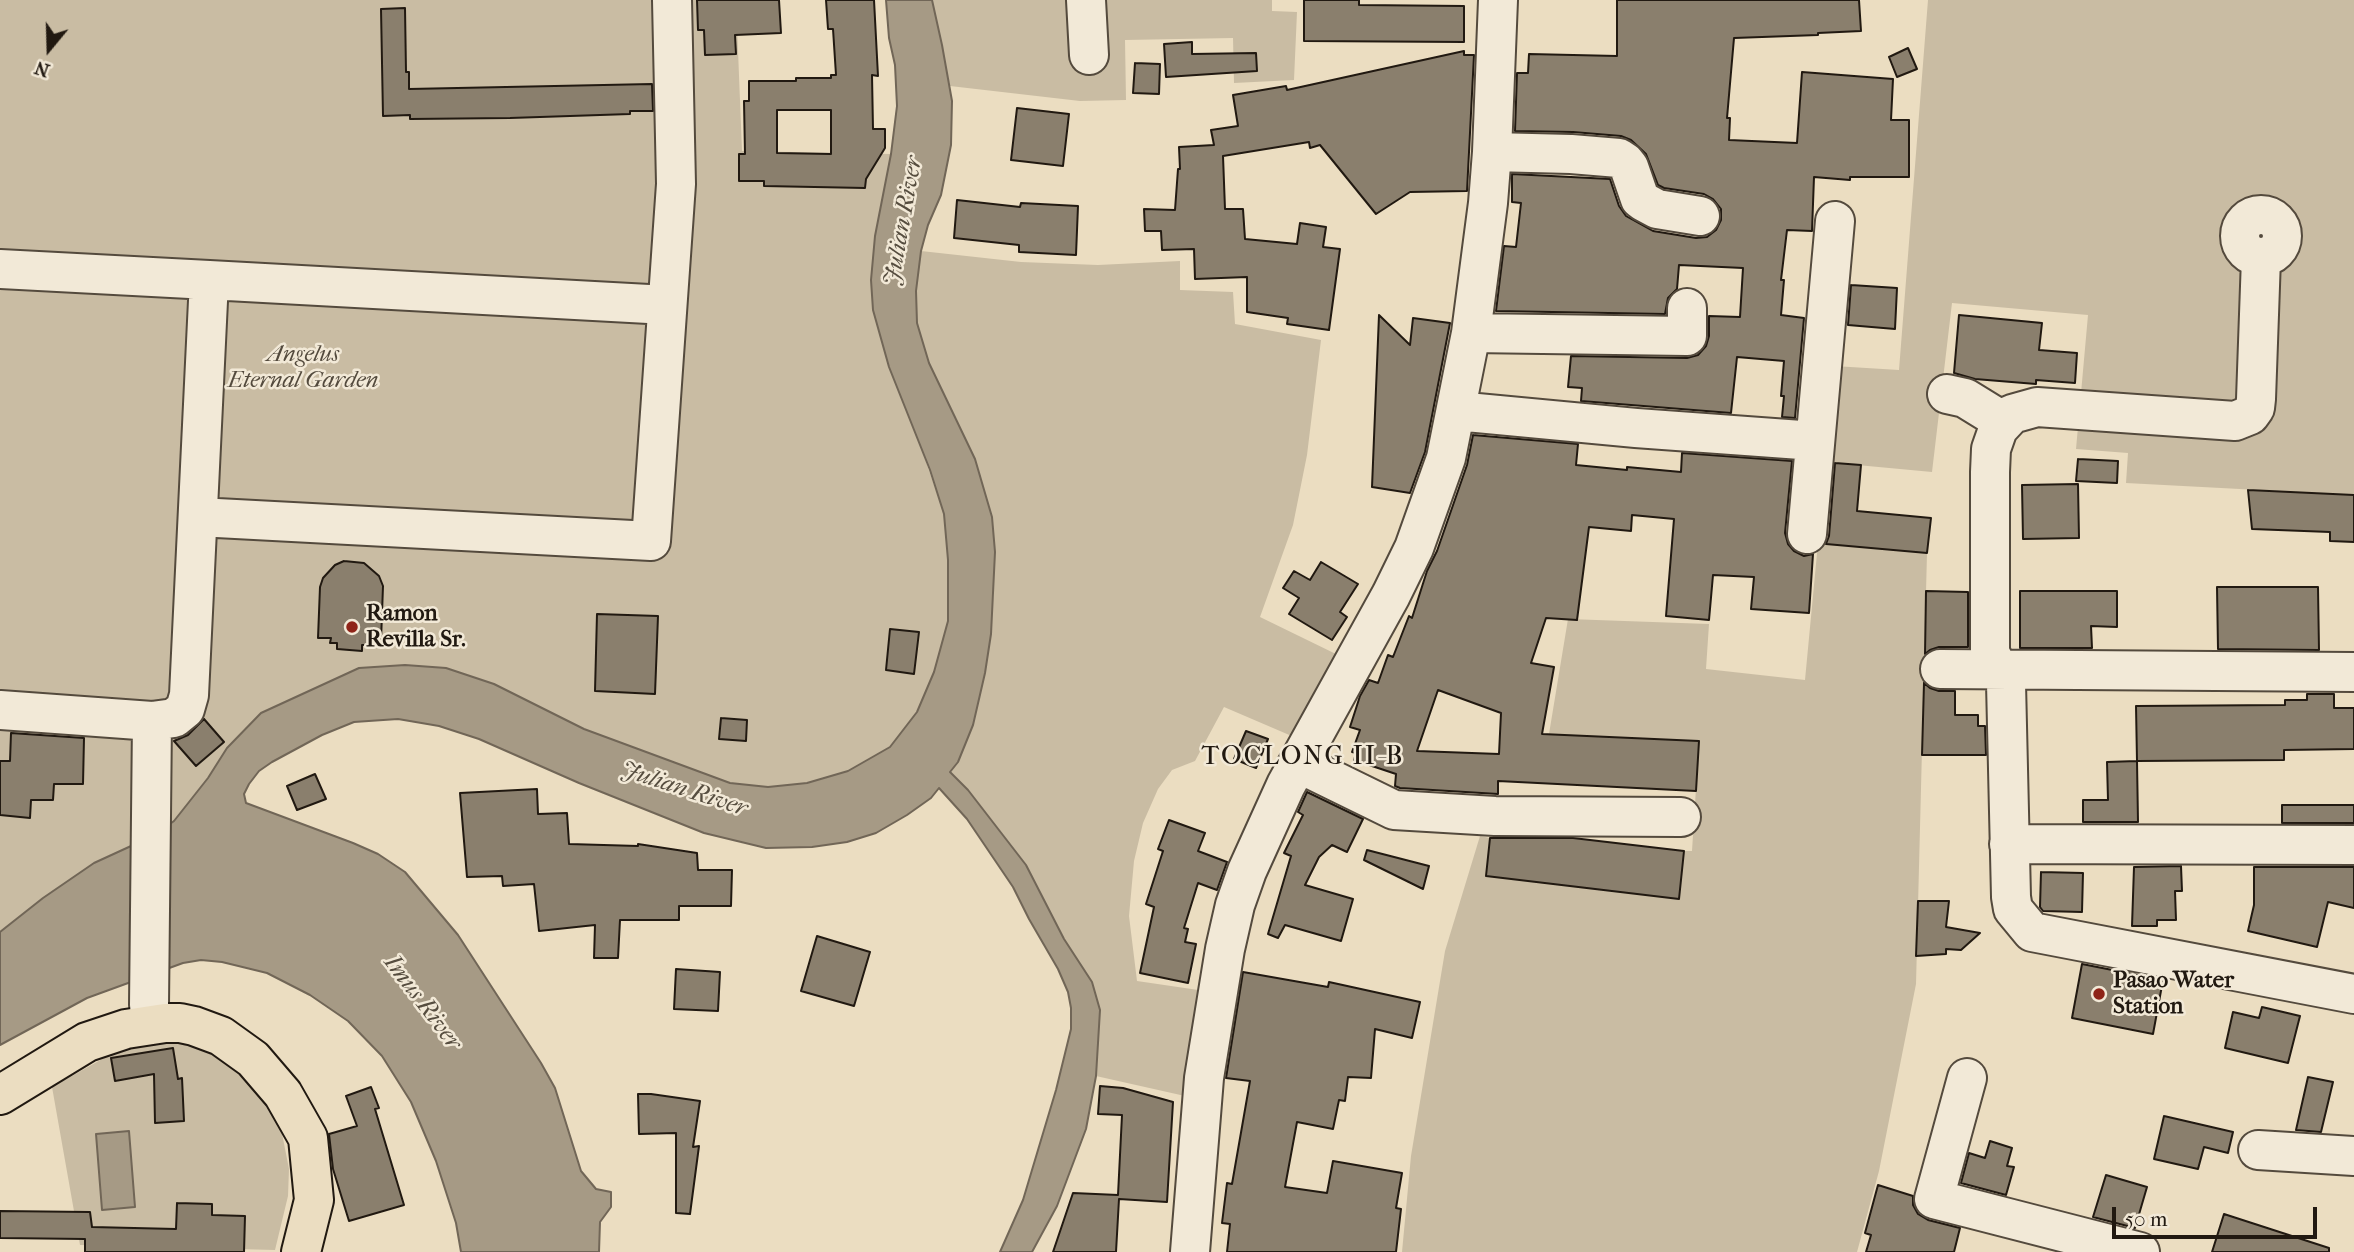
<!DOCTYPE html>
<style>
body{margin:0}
#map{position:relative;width:2354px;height:1252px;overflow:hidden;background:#ebddc1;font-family:"IM FELL French Canon",serif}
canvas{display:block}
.north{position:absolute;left:14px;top:14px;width:70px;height:70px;-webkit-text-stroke:5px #f2e9d7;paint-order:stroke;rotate:199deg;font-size:19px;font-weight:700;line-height:28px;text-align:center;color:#211911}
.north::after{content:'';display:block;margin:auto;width:24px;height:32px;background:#211911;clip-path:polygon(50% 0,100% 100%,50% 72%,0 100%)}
.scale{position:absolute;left:2112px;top:1207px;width:205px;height:32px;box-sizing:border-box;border:4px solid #211911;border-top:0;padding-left:9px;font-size:21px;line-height:24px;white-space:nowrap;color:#211911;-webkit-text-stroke:5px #f2e9d7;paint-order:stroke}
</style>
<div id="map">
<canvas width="2354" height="1252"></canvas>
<div class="north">N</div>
<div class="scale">50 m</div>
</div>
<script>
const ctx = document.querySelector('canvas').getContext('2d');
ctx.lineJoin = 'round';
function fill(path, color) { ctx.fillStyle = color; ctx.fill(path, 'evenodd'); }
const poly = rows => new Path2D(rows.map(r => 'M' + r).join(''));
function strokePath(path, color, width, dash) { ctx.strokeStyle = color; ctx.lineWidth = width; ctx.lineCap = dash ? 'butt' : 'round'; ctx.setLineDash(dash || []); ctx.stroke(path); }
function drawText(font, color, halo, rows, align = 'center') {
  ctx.font = font + ' "IM FELL French Canon",serif'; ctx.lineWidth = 5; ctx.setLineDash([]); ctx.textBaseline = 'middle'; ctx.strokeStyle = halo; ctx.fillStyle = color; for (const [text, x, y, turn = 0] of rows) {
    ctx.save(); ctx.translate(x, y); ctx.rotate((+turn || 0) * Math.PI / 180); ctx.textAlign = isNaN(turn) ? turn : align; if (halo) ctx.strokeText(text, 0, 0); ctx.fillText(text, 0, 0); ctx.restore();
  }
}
fill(poly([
 [0,0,736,0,742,151,891,154,875,236,915,430,944,514,948,560,948,621,934,672,917,712,890,747,848,771,807,783,768,787,730,783,584,729,494,684,446,668,405,665,360,668,227,748,208,778,174,821,155,835,94,863,43,898,0,932],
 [932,0,1272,0,1272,11,1297,12,1294,80,1234,83,1233,38,1125,40,1126,100,1080,101,950,86],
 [1928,0,2354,0,2354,495,2126,483,2128,453,2076,449,2088,315,1952,303,1932,472,1825,462,1834,366,1899,370],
 [921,251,1021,262,1098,265,1180,261,1180,290,1233,292,1235,324,1321,340,1307,455,1293,525,1260,617,1340,656,1294,737,1224,707,1195,761,1172,770,1158,789,1143,823,1134,861,1129,916,1137,981,1205,991,1185,1096,1096,1076,1100,1010,1092,982,1064,939,1045,902,1001,832,968,790,950,772,958,762,973,725,985,673,994,590,957,420,929,363,917,323,916,291],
 [1818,543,1927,553,1916,984,1879,1171,1857,1252,1402,1252,1411,1156,1445,951,1480,836,1490,838,1487,876,1679,899,1684,851,1692,851,1699,741,1549,734,1568,619,1709,624,1706,669,1805,680],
 [166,1039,223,1052,278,1113,289,1169,288,1196,275,1250,80,1245,52,1087,113,1053]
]), '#c9bca3');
const water = poly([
 [886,0,932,0,942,45,952,101,951,145,941,195,928,225,921,251,916,291,917,323,929,363,975,459,992,517,995,552,991,634,985,673,973,725,958,762,950,772,968,790,1026,865,1064,939,1092,982,1100,1010,1096,1076,1086,1129,1057,1206,1032,1252,1000,1252,1023,1200,1056,1090,1071,1029,1071,1008,1068,992,1058,969,1029,919,1013,887,967,819,939,788,931,798,907,815,876,833,847,842,812,847,766,848,704,833,579,783,479,739,439,726,398,719,354,722,322,735,272,762,259,771,249,784,244,794,246,803,353,843,378,854,405,872,458,935,541,1063,555,1088,581,1171,596,1189,611,1192,611,1207,600,1222,599,1252,461,1252,456,1223,436,1161,411,1102,382,1056,348,1021,310,995,267,973,222,962,201,960,183,963,87,998,0,1045,0,932,43,898,94,863,155,835,174,821,208,778,227,748,261,713,359,668,405,665,446,668,494,684,584,729,730,783,768,787,807,783,848,771,890,747,917,712,934,672,948,621,948,560,944,514,930,470,889,367,873,310,871,280,875,236,891,154,897,106,895,65,889,38,886,0],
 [129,1131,135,1207,102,1210,96,1134,129,1131]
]);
fill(water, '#a69a85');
strokePath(water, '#716657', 2);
const building = poly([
 [697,0,779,0,781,33,735,35,736,54,705,55,704,30,698,30,697,0],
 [826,0,874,0,878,76,872,75,873,129,885,129,885,148,866,179,865,188,764,186,764,181,739,181,739,154,745,154,744,101,749,101,749,81,796,81,796,78,831,78,831,75,836,75,833,29,828,29,826,0],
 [777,110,831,110,831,154,777,153,777,110],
 [1304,0,1359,0,1359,5,1464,6,1464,42,1304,41,1304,0],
 [1617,0,1859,0,1861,31,1818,33,1818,35,1734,38,1727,118,1730,118,1729,140,1797,143,1802,72,1893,79,1891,120,1909,120,1909,177,1850,177,1850,180,1814,177,1812,231,1787,230,1781,280,1784,280,1781,315,1804,318,1795,418,1782,417,1784,396,1781,396,1784,361,1737,357,1731,413,1581,401,1582,388,1568,387,1571,356,1687,358,1698,355,1706,346,1709,336,1709,316,1740,317,1743,268,1679,265,1677,289,1668,298,1665,314,1496,311,1504,246,1516,247,1521,203,1512,202,1512,174,1610,179,1619,206,1626,216,1653,231,1696,238,1707,237,1716,230,1721,220,1721,209,1713,199,1704,194,1664,188,1658,185,1646,154,1631,140,1621,136,1573,132,1515,131,1517,73,1528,73,1529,54,1617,56,1617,0],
 [405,8,406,72,409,72,409,89,652,84,653,111,630,111,630,114,510,118,410,119,410,115,383,116,381,9,405,8],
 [1192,42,1192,54,1256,53,1257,71,1166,77,1164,44,1192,42],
 [1908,48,1917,69,1897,77,1889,57,1908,48],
 [1464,51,1464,55,1474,55,1467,191,1410,192,1376,214,1320,145,1310,148,1309,142,1223,156,1225,209,1243,209,1245,239,1297,244,1300,223,1326,227,1323,247,1340,249,1329,330,1287,324,1288,318,1247,312,1247,277,1195,279,1194,249,1162,250,1161,231,1145,231,1144,209,1175,210,1178,169,1180,169,1179,147,1214,145,1211,130,1238,126,1233,95,1286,86,1287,90,1464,51],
 [1135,63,1160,64,1159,94,1133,93,1135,63],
 [1017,108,1069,114,1063,166,1011,160,1017,108],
 [957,200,1020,207,1021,203,1078,206,1076,255,1019,252,1019,245,954,238,957,200],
 [1851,285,1897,288,1895,329,1848,325,1851,285],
 [1379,315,1410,345,1413,318,1450,323,1425,452,1410,493,1372,487,1379,315],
 [1959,315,2042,323,2039,350,2077,353,2075,383,2036,380,2036,384,1975,379,1954,373,1959,315],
 [1473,435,1578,444,1576,465,1627,470,1627,467,1681,472,1682,453,1792,461,1785,533,1788,544,1794,551,1804,556,1813,554,1809,613,1751,609,1754,577,1713,575,1709,620,1666,616,1674,519,1632,515,1631,531,1589,527,1577,620,1546,618,1531,663,1554,667,1542,734,1699,741,1696,791,1498,781,1498,794,1400,788,1395,786,1396,774,1354,760,1356,753,1352,752,1360,730,1350,727,1360,696,1369,680,1378,683,1388,655,1393,657,1409,616,1412,618,1427,571,1437,551,1467,465,1473,435],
 [1438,690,1501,713,1499,754,1417,751,1438,690],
 [2078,459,2118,461,2117,483,2076,481,2078,459],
 [1835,463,1861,465,1857,511,1931,518,1927,553,1826,544,1829,536,1835,463],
 [2078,484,2079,538,2023,539,2022,485,2078,484],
 [2248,490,2354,495,2354,542,2330,541,2330,532,2252,529,2248,490],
 [344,561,364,563,379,576,383,586,381,641,370,640,370,645,362,645,362,651,337,649,337,643,330,643,331,638,318,638,320,587,323,578,335,565,344,561],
 [1321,562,1358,584,1340,612,1347,617,1332,640,1289,614,1299,598,1283,588,1294,571,1310,580,1321,562],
 [2217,587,2318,587,2319,650,2218,649,2217,587],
 [1926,591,1968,592,1968,647,1939,647,1930,650,1925,654,1926,591],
 [2020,591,2117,591,2117,627,2091,626,2092,648,2020,648,2020,591],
 [597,614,658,616,655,694,595,691,597,614],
 [890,629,919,632,914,674,886,670,890,629],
 [1924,683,1930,688,1939,691,1955,691,1955,715,1978,715,1978,726,1985,726,1986,755,1922,755,1924,683],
 [2307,694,2334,694,2334,708,2354,708,2354,749,2284,750,2284,760,2137,761,2136,706,2285,705,2285,700,2307,700,2307,694],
 [721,718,747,720,746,741,719,739,721,718],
 [204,719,224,742,196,766,174,741,188,735,204,719],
 [1246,731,1268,739,1256,768,1234,759,1246,731],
 [11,733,84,738,83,784,54,784,53,800,31,800,30,818,0,815,0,761,10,761,11,733],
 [2137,761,2138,822,2083,822,2083,800,2108,800,2107,762,2137,761],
 [315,774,326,799,297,810,287,786,315,774],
 [537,789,538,814,567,813,569,844,638,846,638,844,697,853,698,870,732,870,731,906,679,906,679,920,620,920,618,958,594,958,595,925,539,931,534,884,503,886,502,876,467,877,460,793,537,789],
 [1307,792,1363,819,1347,852,1332,845,1319,857,1305,885,1353,899,1341,941,1285,925,1278,938,1268,934,1291,856,1284,853,1303,815,1298,812,1307,792],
 [2282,805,2354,805,2354,823,2282,823,2282,805],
 [1169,820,1205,833,1198,851,1227,862,1217,890,1198,883,1184,928,1188,929,1185,942,1196,944,1188,983,1140,973,1154,907,1146,904,1163,851,1158,849,1169,820],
 [1490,838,1573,838,1684,851,1679,899,1486,876,1490,838],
 [1367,850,1429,866,1423,889,1364,860,1367,850],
 [2181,866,2182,891,2175,891,2176,920,2157,920,2157,926,2132,926,2134,867,2181,866],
 [2254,867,2354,867,2354,908,2328,902,2317,947,2248,931,2254,905,2254,867],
 [2041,872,2083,873,2082,912,2043,911,2040,907,2041,872],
 [1918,901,1949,901,1946,927,1980,933,1961,950,1946,949,1946,954,1916,956,1918,901],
 [817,936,870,952,854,1006,801,991,817,936],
 [2082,964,2163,980,2153,1034,2072,1018,2082,964],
 [676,969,720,972,718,1011,674,1009,676,969],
 [1243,972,1328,987,1329,982,1420,1002,1412,1038,1375,1029,1371,1078,1348,1077,1345,1101,1339,1100,1333,1129,1297,1122,1285,1187,1327,1193,1333,1161,1402,1173,1396,1208,1401,1209,1396,1252,1227,1252,1230,1224,1222,1223,1227,1183,1232,1184,1250,1081,1226,1078,1243,972],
 [2262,1007,2300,1016,2288,1063,2225,1048,2233,1012,2259,1018,2262,1007],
 [173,1048,178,1079,182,1078,184,1121,155,1123,154,1074,115,1081,111,1058,173,1048],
 [2308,1077,2333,1082,2321,1132,2296,1130,2308,1077],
 [1100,1086,1123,1088,1173,1102,1167,1202,1119,1199,1116,1252,1053,1252,1073,1193,1118,1195,1122,1115,1098,1114,1100,1086],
 [371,1087,379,1108,375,1109,404,1205,349,1221,333,1169,329,1134,357,1126,346,1096,371,1087],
 [638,1094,651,1094,700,1101,693,1147,699,1146,690,1214,676,1213,676,1133,639,1134,638,1094],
 [2164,1116,2233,1132,2228,1153,2204,1147,2198,1169,2154,1159,2164,1116],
 [1990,1141,2012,1148,2007,1166,2014,1167,2006,1195,1961,1183,1969,1153,1985,1158,1990,1141],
 [2106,1175,2147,1187,2135,1228,2093,1217,2106,1175],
 [1878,1185,1913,1196,1913,1205,1918,1214,1928,1220,1960,1228,1954,1252,1866,1252,1871,1235,1865,1233,1878,1185],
 [177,1203,212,1204,212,1215,245,1216,244,1252,85,1252,85,1239,0,1238,0,1211,90,1212,92,1227,176,1229,177,1203],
 [2224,1214,2329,1248,2329,1252,2212,1252,2224,1214]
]);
fill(building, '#8a7f6d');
strokePath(building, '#211911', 2);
const minor = poly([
 [1086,0,1089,55],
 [1492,152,1571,154,1619,158,1625,162,1629,167,1640,199,1644,202,1657,209,1700,216],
 '2240 236a21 21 0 1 1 42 0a21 21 0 1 1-42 0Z',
 [2261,258,2256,399,2255,408,2250,415,2235,421,2037,407,2012,414,1998,429,1991,449,1990,472,1990,653,2006,683,2011,897,2013,909,2032,932,2354,994],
 [0,269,209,280,189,695,185,709,174,718,152,721,0,710],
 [209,280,667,305],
 [1471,333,1687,336,1687,308],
 [1947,394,1965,398,2004,422],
 [1456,411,1636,428,1815,441],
 [198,517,651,541,676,184,672,0],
 [1807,534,1835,221],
 [1940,669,2354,672],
 [1298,763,1394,810,1495,816,1681,817],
 [2009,844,2354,845],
 [149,1005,152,721],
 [1967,1078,1934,1199,2140,1252],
 [2258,1150,2354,1156],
 [1190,1252,1204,1078,1225,949,1235,905,1247,871,1286,785,1391,595,1414,548,1446,458,1471,333,1488,203,1492,152,1498,0]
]);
const major = poly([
 [0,1095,87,1042,126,1029,165,1023,180,1023,194,1026,221,1036,253,1059,283,1094,308,1138,314,1200,301,1252]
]);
strokePath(minor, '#544a3d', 42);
strokePath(major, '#211911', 42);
strokePath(minor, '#f2e9d7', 38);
strokePath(major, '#ebddc1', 38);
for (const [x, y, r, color] of [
 [352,627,7,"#8f2418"],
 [2099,994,7,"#8f2418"]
]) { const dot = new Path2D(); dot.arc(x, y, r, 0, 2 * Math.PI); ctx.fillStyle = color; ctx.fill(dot); strokePath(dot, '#f2e9d7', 2.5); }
drawText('italic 23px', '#534a3d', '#f2e9d7', [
 ["Angelus",303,355],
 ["Eternal Garden",303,381]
]);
drawText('bold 23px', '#211911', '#f2e9d7', [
 ["Ramon",366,614],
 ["Revilla Sr.",366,640],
 ["Pasao Water",2113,981],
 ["Station",2113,1007]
], 'left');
drawText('italic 24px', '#564d3f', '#f2e9d7', [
 ["Julian River",904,221,-80],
 ["Julian River",684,790,18],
 ["Imus River",422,1003,53]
]);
ctx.letterSpacing = '2px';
drawText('26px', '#211911', '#f2e9d7', [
 ["TOCLONG II-B",1303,758]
]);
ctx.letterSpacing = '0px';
</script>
